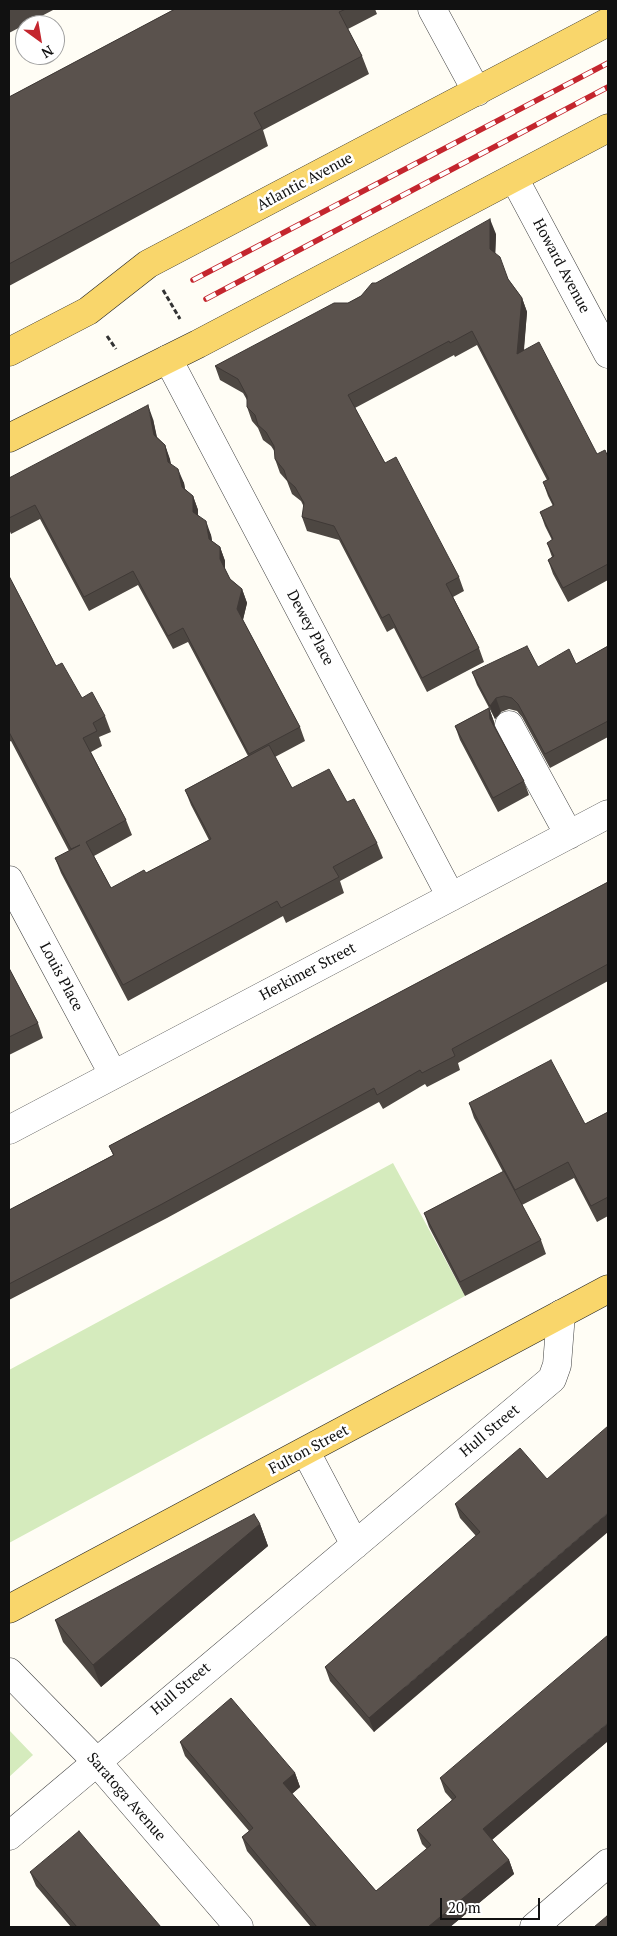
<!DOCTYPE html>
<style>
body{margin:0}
#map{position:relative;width:617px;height:1936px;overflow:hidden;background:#fffdf5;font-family:"PT Serif",serif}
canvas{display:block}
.frame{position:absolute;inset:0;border:10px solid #111;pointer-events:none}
.north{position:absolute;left:15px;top:15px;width:50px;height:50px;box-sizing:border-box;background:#fff;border:1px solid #a0a0a0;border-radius:50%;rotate:148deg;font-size:14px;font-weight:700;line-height:20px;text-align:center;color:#111}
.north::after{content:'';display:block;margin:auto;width:18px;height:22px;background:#c4262e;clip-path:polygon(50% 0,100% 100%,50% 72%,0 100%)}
.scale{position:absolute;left:440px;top:1898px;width:100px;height:22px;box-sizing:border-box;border:2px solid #111;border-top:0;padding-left:6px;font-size:15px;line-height:18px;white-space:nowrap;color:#111;-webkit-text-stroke:4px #fff;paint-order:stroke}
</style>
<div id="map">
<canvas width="617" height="1936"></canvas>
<div class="frame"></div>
<div class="north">N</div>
<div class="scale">20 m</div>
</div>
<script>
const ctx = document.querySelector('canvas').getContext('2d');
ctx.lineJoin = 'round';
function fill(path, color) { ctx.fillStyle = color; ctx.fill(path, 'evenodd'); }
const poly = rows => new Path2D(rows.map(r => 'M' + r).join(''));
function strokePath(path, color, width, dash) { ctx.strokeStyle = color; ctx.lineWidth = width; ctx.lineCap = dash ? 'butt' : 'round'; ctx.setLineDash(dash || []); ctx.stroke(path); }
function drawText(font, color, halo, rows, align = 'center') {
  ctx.font = font + ' "PT Serif",serif'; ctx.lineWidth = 5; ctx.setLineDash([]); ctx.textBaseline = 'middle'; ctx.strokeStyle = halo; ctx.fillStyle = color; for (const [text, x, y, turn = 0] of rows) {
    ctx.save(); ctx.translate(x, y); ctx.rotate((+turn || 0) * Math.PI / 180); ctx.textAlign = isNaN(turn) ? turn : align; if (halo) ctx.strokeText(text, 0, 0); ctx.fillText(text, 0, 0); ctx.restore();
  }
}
fill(poly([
 [393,1163,465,1296,9,1543,9,1370],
 [9,1730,33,1755,9,1777]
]), '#d5ebbd');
const minor = poly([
 [432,9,477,92],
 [514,178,608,354],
 [168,359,451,897],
 [509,725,569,835],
 [9,880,113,1074],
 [9,1130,608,814],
 [306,1452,355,1545],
 [9,1672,96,1761,239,1927],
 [9,1836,552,1379,557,1365,561,1314],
 [534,1927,608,1863]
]);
const major = poly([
 [9,352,88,311,148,264,608,22],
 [9,438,198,344,608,128],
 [9,1609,608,1289]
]);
strokePath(minor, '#444', 29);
strokePath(major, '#222', 29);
strokePath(poly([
 [163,290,180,319],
 [107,336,116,349]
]), '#333', 3, [5, 2.5]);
strokePath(minor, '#fff', 28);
strokePath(major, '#f9d66b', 28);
const rail = poly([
 [193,280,608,63],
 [206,299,608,87]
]);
strokePath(rail, '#c4262e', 5.5);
strokePath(rail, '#fff', 4, [11]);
fill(poly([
 [9,9,55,9,9,33],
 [175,9,375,9,377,14,348,29,362,56,369,74,263,130,268,146,9,286,9,97],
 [496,234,495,253,508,279,522,298,527,312,524,350,597,454,608,457,608,580,568,602,553,574,548,560,552,557,547,543,552,540,545,526,540,512,553,506,548,496,543,482,547,480,477,345,455,357,454,355,355,408,385,463,459,577,464,591,453,597,479,648,484,662,427,692,394,628,387,632,339,540,307,531,302,517,304,507,301,501,292,494,287,481,280,473,275,459,275,452,271,446,263,440,258,428,252,421,247,407,247,400,243,393,220,380,215,366,348,303,361,296,376,283],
 [153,419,157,437,165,445,171,464,184,483,185,489,193,496,198,510,198,515,211,535,212,541,220,547,225,561,225,569,230,579,242,589,247,603,243,620,300,727,305,741,275,757,292,788,347,802,377,843,383,858,340,881,344,893,286,923,283,916,128,1001,61,873,55,858,69,851,11,741,9,742,9,576,56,666,82,698,105,716,111,732,99,737,102,746,91,752,126,820,132,835,94,856,111,888,146,873,209,840,191,805,185,790,248,756,188,642,173,649,138,585,89,611,40,519,11,534,9,529,9,478],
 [608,646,608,737,550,768,522,717,517,711,509,709,501,712,495,719,477,685,472,672,576,664],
 [489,708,494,722,495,726,524,781,529,795,498,812,460,740,455,726],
 [608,882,608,981,458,1063,460,1070,427,1087,425,1084,383,1109,379,1102,167,1218,9,1300,9,1210,113,1155,109,1146],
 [9,968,38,1023,43,1038,9,1055],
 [469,1103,585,1124,608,1112,608,1216,597,1222,574,1178,522,1205,541,1240,546,1254,465,1296,429,1227,424,1213,503,1172,474,1118],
 [547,1479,374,1732,330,1681,325,1667,476,1536,460,1518,455,1504],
 [260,1524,268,1546,101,1687,63,1642,55,1620],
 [608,1741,492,1840,509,1860,514,1874,450,1927,311,1927,247,1851,242,1837,249,1831,185,1756,180,1742,295,1773,300,1787,292,1794,376,1891,427,1849,422,1844,417,1830,452,1800,445,1792,440,1778],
 [30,1872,161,1927,71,1927,36,1886]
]), '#4d4742');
fill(poly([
 [490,219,496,234,495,263,490,249],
 [522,298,527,312,522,368,517,354],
 [148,405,153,419,159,449,154,435],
 [165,445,170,459,173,476,168,462],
 [178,469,184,483,187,501,182,487],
 [193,496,198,510,198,526,193,512],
 [206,521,211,535,214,553,209,539],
 [220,547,225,561,225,573,220,559],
 [242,589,247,603,242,623,237,609],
 [496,698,501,712,495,719,490,706],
 [489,708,494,722,495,732,490,719],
 [608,1513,608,1532,374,1732,369,1718],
 [260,1524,268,1546,101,1687,93,1665],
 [608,1723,608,1741,488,1843,483,1829],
 [295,1773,300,1787,288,1797,283,1783],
 [509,1860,514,1874,450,1927,428,1927]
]), '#3f3936');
const building = poly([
 [175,9,346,9,339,12,362,56,254,113,262,128,9,264,9,97,175,9],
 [490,219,490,249,500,257,508,279,522,298,517,354,539,342,597,454,605,450,608,457,608,564,563,588,548,560,554,556,547,543,553,539,540,512,554,505,543,482,549,479,472,331,450,343,449,341,348,395,385,463,396,457,459,577,446,584,479,648,422,678,389,614,382,618,334,526,302,517,304,503,295,487,287,480,284,470,275,459,274,446,266,432,258,425,255,415,247,407,247,396,238,379,215,366,334,303,348,303,361,296,372,283,376,283,490,219],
 [148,405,154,435,165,445,168,462,178,469,182,487,193,496,193,512,206,521,209,539,220,547,220,559,230,579,242,589,237,609,300,727,249,754,183,628,168,636,133,571,84,597,35,505,9,518,9,478,148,405],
 [9,576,56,666,62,663,82,698,92,692,105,716,93,723,97,731,83,738,126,820,86,842,111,888,144,870,146,873,211,839,185,790,269,745,292,788,329,769,347,802,354,799,377,843,333,867,339,877,281,908,277,901,123,985,55,858,80,845,71,849,9,732,9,576],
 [527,646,538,667,569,649,576,664,608,646,608,721,545,754,518,704,512,698,504,696,496,698,490,706,472,672,527,646],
 [489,708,490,719,524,781,493,798,455,726,489,708],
 [608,882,608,964,452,1049,455,1056,422,1073,420,1070,377,1095,374,1088,162,1204,9,1284,9,1210,114,1155,109,1146,608,882],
 [9,968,38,1023,9,1037,9,968],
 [551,1060,585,1124,608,1112,608,1197,591,1206,568,1162,515,1190,469,1103,551,1060],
 [504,1171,541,1240,460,1282,424,1213,504,1171],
 [608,1426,608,1513,369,1718,325,1667,480,1532,455,1504,520,1448,547,1479,608,1426],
 [254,1514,260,1524,93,1665,55,1620,254,1514],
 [608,1635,608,1723,483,1829,509,1860,428,1927,317,1927,242,1837,253,1828,180,1742,231,1698,295,1773,283,1783,376,1891,431,1845,417,1830,456,1797,440,1778,608,1635],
 [79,1831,161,1927,77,1927,30,1872,79,1831],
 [607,1916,608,1916,608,1927,594,1927,607,1916]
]);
fill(building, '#5a524d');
strokePath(building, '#3f3936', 1);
drawText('15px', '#111', '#fff', [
 ["Atlantic Avenue",305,182,-28],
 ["Howard Avenue",561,266,62],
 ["Dewey Place",310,628,62],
 ["Herkimer Street",308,972,-28],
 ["Louis Place",61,977,62],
 ["Hull Street",490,1431,-40],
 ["Fulton Street",309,1450,-28],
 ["Hull Street",181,1689,-40],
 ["Saratoga Avenue",126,1797,49]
]);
</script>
